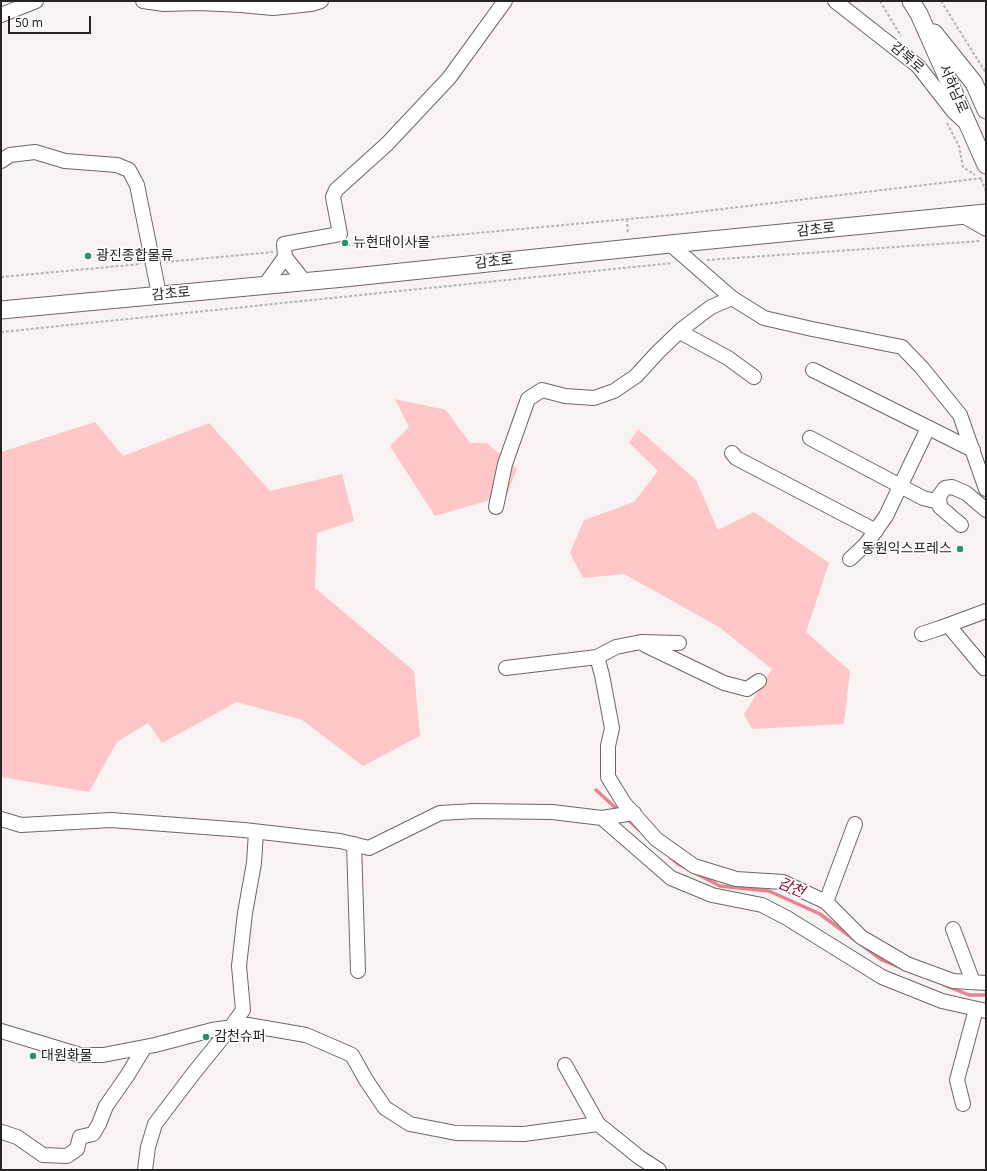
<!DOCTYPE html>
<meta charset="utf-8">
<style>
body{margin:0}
#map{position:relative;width:987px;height:1171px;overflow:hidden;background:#f9f2f2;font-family:"Noto Sans",sans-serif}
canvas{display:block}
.frame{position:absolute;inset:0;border:2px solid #262323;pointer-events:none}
.scale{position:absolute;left:8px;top:16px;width:83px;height:18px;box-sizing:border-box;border:2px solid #262323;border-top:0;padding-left:5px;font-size:12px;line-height:14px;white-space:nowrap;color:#262323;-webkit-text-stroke:3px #fff;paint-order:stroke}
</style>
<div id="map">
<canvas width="987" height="1171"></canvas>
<div class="frame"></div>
<div class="scale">50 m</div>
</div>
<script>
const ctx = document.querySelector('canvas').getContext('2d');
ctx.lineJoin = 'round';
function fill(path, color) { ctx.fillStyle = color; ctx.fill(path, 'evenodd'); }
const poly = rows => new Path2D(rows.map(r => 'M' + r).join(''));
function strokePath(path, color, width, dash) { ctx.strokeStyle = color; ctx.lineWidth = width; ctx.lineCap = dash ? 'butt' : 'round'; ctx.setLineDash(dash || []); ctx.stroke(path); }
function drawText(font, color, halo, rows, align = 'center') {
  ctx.font = font + ' "Noto Sans","Noto Sans KR",sans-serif'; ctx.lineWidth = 3; ctx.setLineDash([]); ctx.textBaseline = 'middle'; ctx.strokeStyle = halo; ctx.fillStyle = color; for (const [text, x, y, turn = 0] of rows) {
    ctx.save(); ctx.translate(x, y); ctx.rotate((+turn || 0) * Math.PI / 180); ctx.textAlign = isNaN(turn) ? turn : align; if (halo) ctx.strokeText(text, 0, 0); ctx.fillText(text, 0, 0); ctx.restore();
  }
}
fill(poly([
 [395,399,446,410,470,443,487,443,517,469,507,495,435,516,390,446,409,427],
 [95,422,123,456,209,423,270,491,342,474,354,521,317,533,315,588,414,671,420,736,363,766,302,720,237,702,162,743,148,723,117,742,89,792,1,777,1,452],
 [638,429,696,480,718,530,754,512,829,563,806,632,850,671,844,724,752,729,744,714,772,669,719,627,624,574,583,578,570,553,584,520,634,502,658,471,629,443]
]), '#ffc6c9');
strokePath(poly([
 [596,790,619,811],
 [626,818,639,830],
 [670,857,678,864,686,868],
 [695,873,720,886,769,891,820,914,855,940],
 [862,945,882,960,899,967],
 [944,985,969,995,986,995]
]), '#e7838c', 3.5);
const minor = poly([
 [143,1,164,4,199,3,241,5,273,8,311,4,321,1],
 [835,1,918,66,954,112,964,121],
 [1,15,36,1],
 [1,161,10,155,35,152,65,161,117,165,129,170,137,185,159,294],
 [670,244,732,298,764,318,812,329,902,347,922,368,960,415,986,489],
 [285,257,284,244,340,234,333,197,336,190,387,144,449,78,505,1],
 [265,285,285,257,304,281],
 [680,332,728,358,754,377],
 [813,370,973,450],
 [810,438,923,498,939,502],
 [732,453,736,458,876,531],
 [496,507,505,464,528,399,542,390,565,396,594,398,614,391,636,376,658,352,682,329,711,307,732,298],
 [961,525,940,507,939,496,945,488,952,487,966,493,986,510],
 [850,559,866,544,886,516,928,428],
 [948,625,984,668,986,667],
 [922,634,940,628,986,611],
 [645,645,724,683,747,689,759,681],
 [597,657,602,675,612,728,608,746,608,777,624,803,656,839,694,866,736,879,783,882,826,902,861,937,907,964,953,981,986,983],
 [506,668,597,657,616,647,641,642,679,643],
 [602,818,671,878,712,895,762,905,787,918,882,977,942,1001,986,1011],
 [1,819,21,825,111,820,244,830,340,841,369,848,440,813,475,811,552,812,602,818,634,813],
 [354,844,358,971],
 [826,902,855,824],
 [953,929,973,982],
 [1,1031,80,1055,103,1055,155,1045,212,1030,248,1025,306,1035,352,1055,366,1080,385,1108,410,1124,456,1133,524,1134,598,1124,639,1157,659,1170],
 [565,1065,598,1124],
 [963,1104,957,1080,976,1009],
 [2,1132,17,1137,43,1155,67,1156,77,1149,80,1137,93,1134,99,1124,106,1106,127,1076,144,1048],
 [145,1170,148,1147,155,1124,193,1074,231,1027,243,1010,239,966,245,913,254,863,256,832]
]);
const major = poly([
 [911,1,919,14,986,165],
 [934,33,974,83,986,110],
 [965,215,986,227],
 [1,310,344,278,670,244,986,213]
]);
strokePath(minor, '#6d6767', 16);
strokePath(major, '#6d6767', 19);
strokePath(poly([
 [880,1,901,36],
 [941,1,986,73],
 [947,123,959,146,963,167,975,175],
 [981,179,986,191],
 [627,219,628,234],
 [347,245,672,215,983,178],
 [707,260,981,241],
 [166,262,273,252],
 [1,277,141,264],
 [1,332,672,263]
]), '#b8b2b2', 2, [3, 2]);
strokePath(minor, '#fff', 14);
strokePath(major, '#fff', 17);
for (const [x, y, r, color] of [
 [345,243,4,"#2a906c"],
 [88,256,4,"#2a906c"],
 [960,549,4,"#2a906c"],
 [206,1037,4,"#2a906c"],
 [33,1056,4,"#2a906c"]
]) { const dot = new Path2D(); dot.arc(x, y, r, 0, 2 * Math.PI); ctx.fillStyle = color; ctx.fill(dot); strokePath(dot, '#fff', 1.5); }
drawText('14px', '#262323', '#fff', [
 ["감북로",907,58,41],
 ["서하남로",953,89,66],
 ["감초로",816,230,-6],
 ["감초로",494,262,-6],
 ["감초로",171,294,-5]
]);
drawText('14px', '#262323', '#fff', [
 ["뉴현대이사몰",353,243],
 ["광진종합물류",96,256],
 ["동원익스프레스",952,549,"right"],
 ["감천슈퍼",214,1037],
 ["대원화물",41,1056]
], 'left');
drawText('italic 15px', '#860b2c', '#fff', [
 ["감천",791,888,23]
]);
</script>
